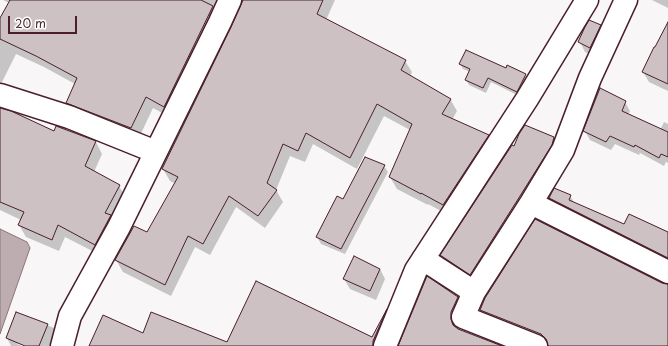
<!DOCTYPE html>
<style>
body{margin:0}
#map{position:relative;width:668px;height:346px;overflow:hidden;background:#f8f6f7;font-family:"Playpen Sans",sans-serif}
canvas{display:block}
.scale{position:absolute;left:8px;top:16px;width:69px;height:18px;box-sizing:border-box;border:2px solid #4a1f2b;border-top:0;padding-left:5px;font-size:12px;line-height:14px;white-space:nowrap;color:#4a1f2b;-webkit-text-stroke:3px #fff;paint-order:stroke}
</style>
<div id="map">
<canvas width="668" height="346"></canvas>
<div class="scale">20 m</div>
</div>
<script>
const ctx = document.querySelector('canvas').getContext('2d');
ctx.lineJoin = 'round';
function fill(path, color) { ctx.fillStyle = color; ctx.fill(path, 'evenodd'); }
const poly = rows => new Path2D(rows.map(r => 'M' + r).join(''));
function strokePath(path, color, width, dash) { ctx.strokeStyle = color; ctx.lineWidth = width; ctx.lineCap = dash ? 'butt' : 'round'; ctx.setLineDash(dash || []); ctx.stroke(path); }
const water = poly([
 [0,229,27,242,30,248,0,334,0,229]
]);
fill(water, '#bdadb0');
strokePath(water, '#8f747b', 1);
fill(poly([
 [3,0,234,0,171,118,153,108,138,140,74,115,67,103,75,84,44,67,16,54,0,86,0,20,9,3],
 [241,0,335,0,326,20,405,61,412,72,410,77,450,99,457,111,452,120,488,136,495,148,450,216,428,204,428,205,397,189,390,177,410,130,384,116,357,169,313,144,305,162,290,156,276,190,283,202,265,228,236,207,210,255,195,247,171,296,123,272,116,260,148,233,176,184,170,181,163,169,242,5,243,0],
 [652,0,668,0,668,8],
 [668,24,668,91,649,82,643,72],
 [600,26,605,36,596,57,585,52,580,42],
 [460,64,506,69,525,75,528,80,519,96,491,82,486,93,469,85,466,80,470,72,463,69],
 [625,102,630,111,628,115,660,130,664,122,668,124,668,163,666,162,664,166,640,153,639,155,615,144,611,150,590,140,585,131],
 [0,109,54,132,56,127,96,142,102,154,94,172,119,186,126,198,102,256,65,237,59,251,26,237,19,225,21,220,0,210],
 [554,138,559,147,475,282,446,264,442,255],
 [384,166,388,172,345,254,321,244,317,237,343,201],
 [570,196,575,204,625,226,668,237,668,265,556,209,550,198],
 [380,269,385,279,376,300,350,289,344,279],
 [662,284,668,285,668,346,549,346,487,321,481,310],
 [458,297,464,308,457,323,456,328,499,346,400,346],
 [387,311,392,320,382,346,90,346,143,334,228,343,373,338],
 [17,313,54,328,60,338,57,346,27,346,18,342,17,344,22,346,11,346,7,338]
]), '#0003');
const building = poly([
 [10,0,201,0,213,6,164,107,146,97,131,128,66,103,77,78,36,56,0,39,0,18,10,0],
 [243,0,323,0,317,14,406,60,401,70,451,99,442,114,489,135,443,205,421,193,421,194,389,177,412,124,377,104,350,158,306,133,298,151,283,144,267,183,277,190,258,216,229,196,203,244,188,236,165,285,115,260,134,226,147,232,178,177,162,169,231,27,243,0],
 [589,20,601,25,590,48,578,42,585,27,589,20],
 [668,22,668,84,642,72,654,47,655,47,668,22],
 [466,50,506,68,507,65,526,74,517,92,488,78,483,88,465,80,470,69,459,64,466,50],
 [600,88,626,101,622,111,668,132,668,157,661,154,659,158,635,145,634,147,610,136,606,142,583,131,600,88],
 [0,108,11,111,54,131,56,126,96,141,85,166,120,185,105,213,111,215,95,245,58,225,52,240,18,225,24,212,0,202,0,108],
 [525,125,554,137,552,145,520,196,470,275,440,255,512,145,514,146,519,134,525,125],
 [365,157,385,165,341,249,316,237,337,196,343,199,365,157],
 [554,188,571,195,569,200,624,224,629,214,668,232,668,258,549,198,554,188],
 [535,219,662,283,668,284,668,346,548,346,546,339,541,334,480,310,485,298,535,219],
 [354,256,380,269,370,291,343,279,354,256],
 [427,276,458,297,451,312,451,319,453,325,458,329,502,346,398,346,427,276],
 [256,281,372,337,387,309,373,341,373,346,89,346,103,315,143,333,151,312,227,342,256,281],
 [16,312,48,324,39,346,25,346,6,338,16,312]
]);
fill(building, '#cdc1c4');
strokePath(building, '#4a1f2b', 1);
const minor = poly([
 [0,95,69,117,156,152],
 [531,203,668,272],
 [423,259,474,292,463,317,536,346],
 [474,292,531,203,563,150,590,78,626,0],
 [62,346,70,316,119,227,220,22,230,0],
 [385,346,416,270,527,99,587,0]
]);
strokePath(minor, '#4a1f2b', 25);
strokePath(minor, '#fff', 22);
</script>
